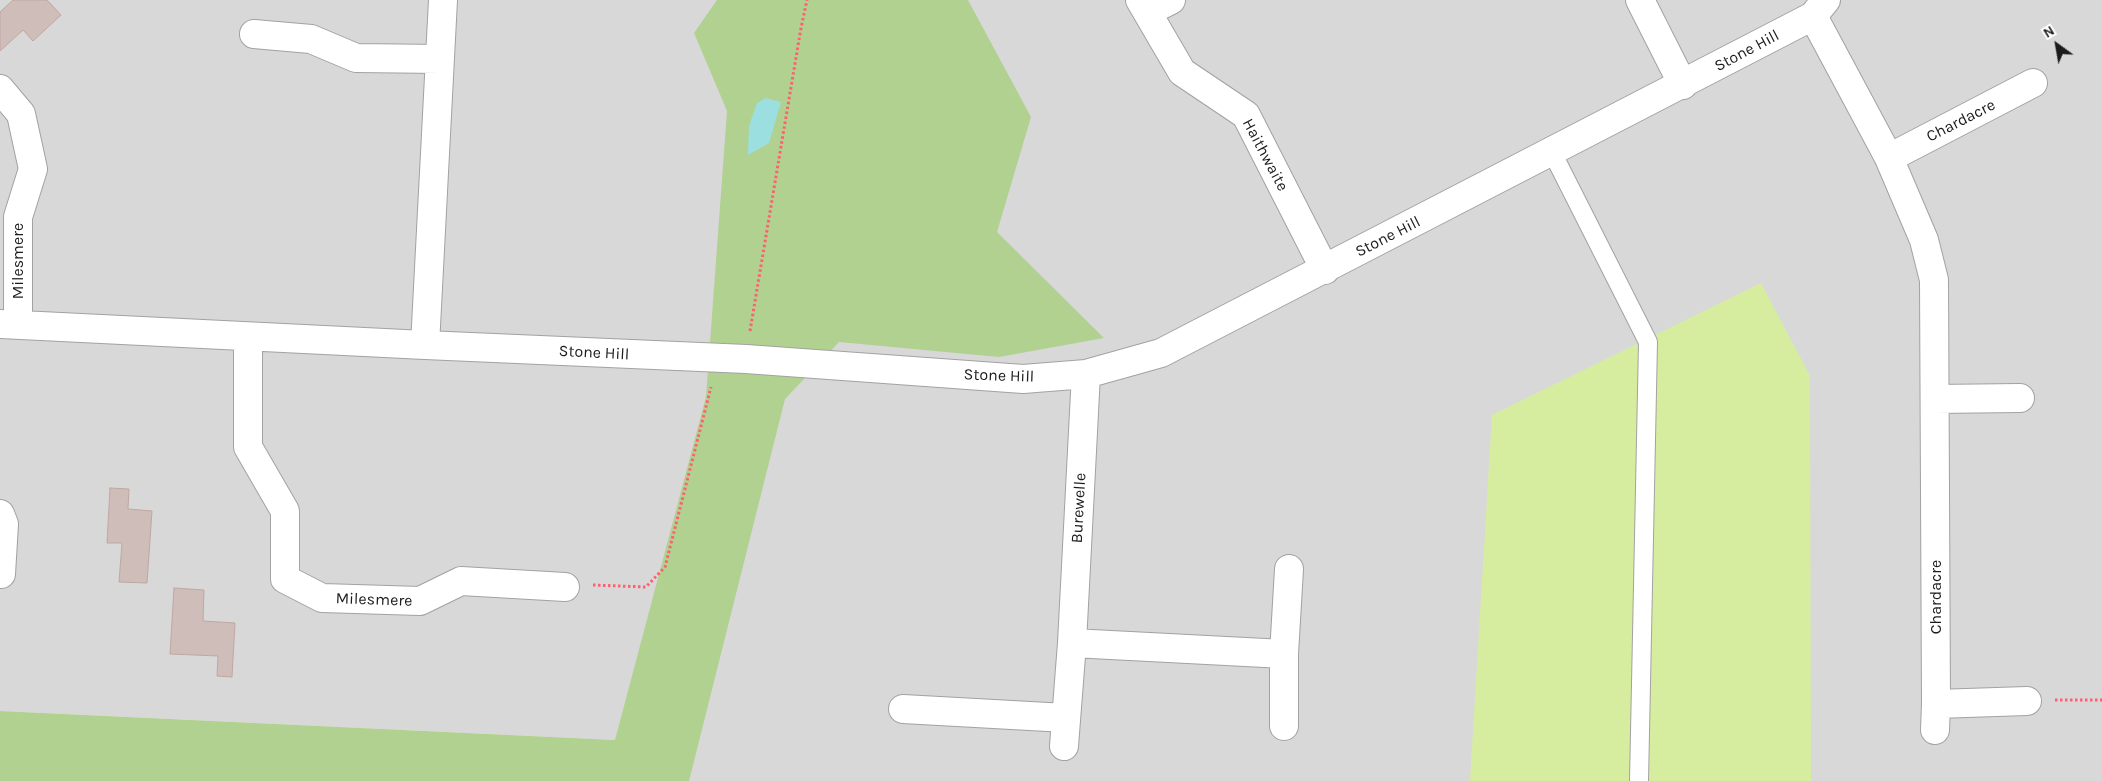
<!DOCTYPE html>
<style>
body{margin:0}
#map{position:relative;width:2102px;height:781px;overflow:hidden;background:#eee6df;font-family:Karla,sans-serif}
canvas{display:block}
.north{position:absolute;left:2032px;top:20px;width:50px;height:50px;-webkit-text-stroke:4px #fff;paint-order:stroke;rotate:328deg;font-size:14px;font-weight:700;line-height:20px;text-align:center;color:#1b1b1b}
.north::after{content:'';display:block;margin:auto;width:18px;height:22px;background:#1b1b1b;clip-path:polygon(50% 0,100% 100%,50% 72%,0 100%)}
</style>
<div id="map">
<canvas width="2102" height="781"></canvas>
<div class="north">N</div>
</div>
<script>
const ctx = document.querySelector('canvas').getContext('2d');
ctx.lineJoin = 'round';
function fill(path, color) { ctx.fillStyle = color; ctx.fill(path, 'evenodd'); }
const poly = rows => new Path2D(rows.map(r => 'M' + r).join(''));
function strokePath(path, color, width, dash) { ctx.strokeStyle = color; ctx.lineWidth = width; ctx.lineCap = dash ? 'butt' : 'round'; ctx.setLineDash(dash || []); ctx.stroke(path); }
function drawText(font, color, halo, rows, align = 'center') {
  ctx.font = font + ' Karla,sans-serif'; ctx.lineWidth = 5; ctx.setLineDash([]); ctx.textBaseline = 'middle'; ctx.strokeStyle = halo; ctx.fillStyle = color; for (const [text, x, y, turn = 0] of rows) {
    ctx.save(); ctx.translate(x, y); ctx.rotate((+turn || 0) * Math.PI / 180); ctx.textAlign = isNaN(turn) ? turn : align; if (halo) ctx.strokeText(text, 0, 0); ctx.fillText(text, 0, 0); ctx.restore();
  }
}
fill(poly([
 [0,0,2102,0,2102,781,658,781,615,740,0,711]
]), '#d9d8d8');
fill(poly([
 [1761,283,1810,376,1811,781,1470,781,1492,415]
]), '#d6ed9f');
fill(poly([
 [717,0,968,0,1031,117,997,232,1104,338,999,357,839,342,785,399,689,781,0,781,0,711,615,740,706,397,727,111,694,33]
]), '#b1d190');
fill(poly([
 [766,98,781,102,769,143,748,155,749,126,757,103]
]), '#9bdfe0');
const building = poly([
 [13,0,47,0,61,15,33,41,23,30,0,51,0,12,13,0],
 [110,488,129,489,128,509,152,511,147,583,119,582,122,543,107,543,110,488],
 [174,588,204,590,203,621,235,623,232,677,217,676,218,656,170,654,174,588]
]);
fill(building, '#cebdb8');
strokePath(building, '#c0a8a1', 1);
const lane = poly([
 [1552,152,1648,342,1639,781]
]);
const street = poly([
 [443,0,425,345,746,359,1023,379,1086,374,1161,353,1813,16,1826,0],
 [1140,0,1182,72,1246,115,1325,270],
 [1640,0,1683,85],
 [1147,12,1171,0],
 [1813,16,1889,158,2033,83],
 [254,34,311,39,356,58,440,59],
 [0,89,21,114,33,169,18,217,18,324],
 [1889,158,1924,240,1934,280,1936,704,2027,701],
 [0,324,425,345],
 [248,337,248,447,285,511,285,579,322,598,420,601,461,581,565,587],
 [1935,399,2020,398],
 [0,514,4,524,1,574],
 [1072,643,1284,654,1284,726],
 [1284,654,1289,569],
 [903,709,1066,718],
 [1935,730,1936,704],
 [1064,746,1072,643,1086,374]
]);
strokePath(lane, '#a2a2a2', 20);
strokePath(street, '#a2a2a2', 30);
strokePath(poly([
 [750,331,801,28,807,0],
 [593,585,646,587,665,567,711,387],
 [2055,700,2102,700]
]), '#ff5f70', 3, [2.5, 2.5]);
strokePath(lane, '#fff', 18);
strokePath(street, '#fff', 28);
drawText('16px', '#1b1b1b', '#fff', [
 ["Stone Hill",1747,51,-28],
 ["Chardacre",1961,121,-27],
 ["Haithwaite",1265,155,62],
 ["Stone Hill",1388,237,-27],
 ["Milesmere",18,261,-90],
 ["Stone Hill",594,353,3],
 ["Stone Hill",999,376,2],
 ["Burewelle",1079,508,-87],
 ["Chardacre",1936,597,-90],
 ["Milesmere",374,600,2]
]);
</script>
